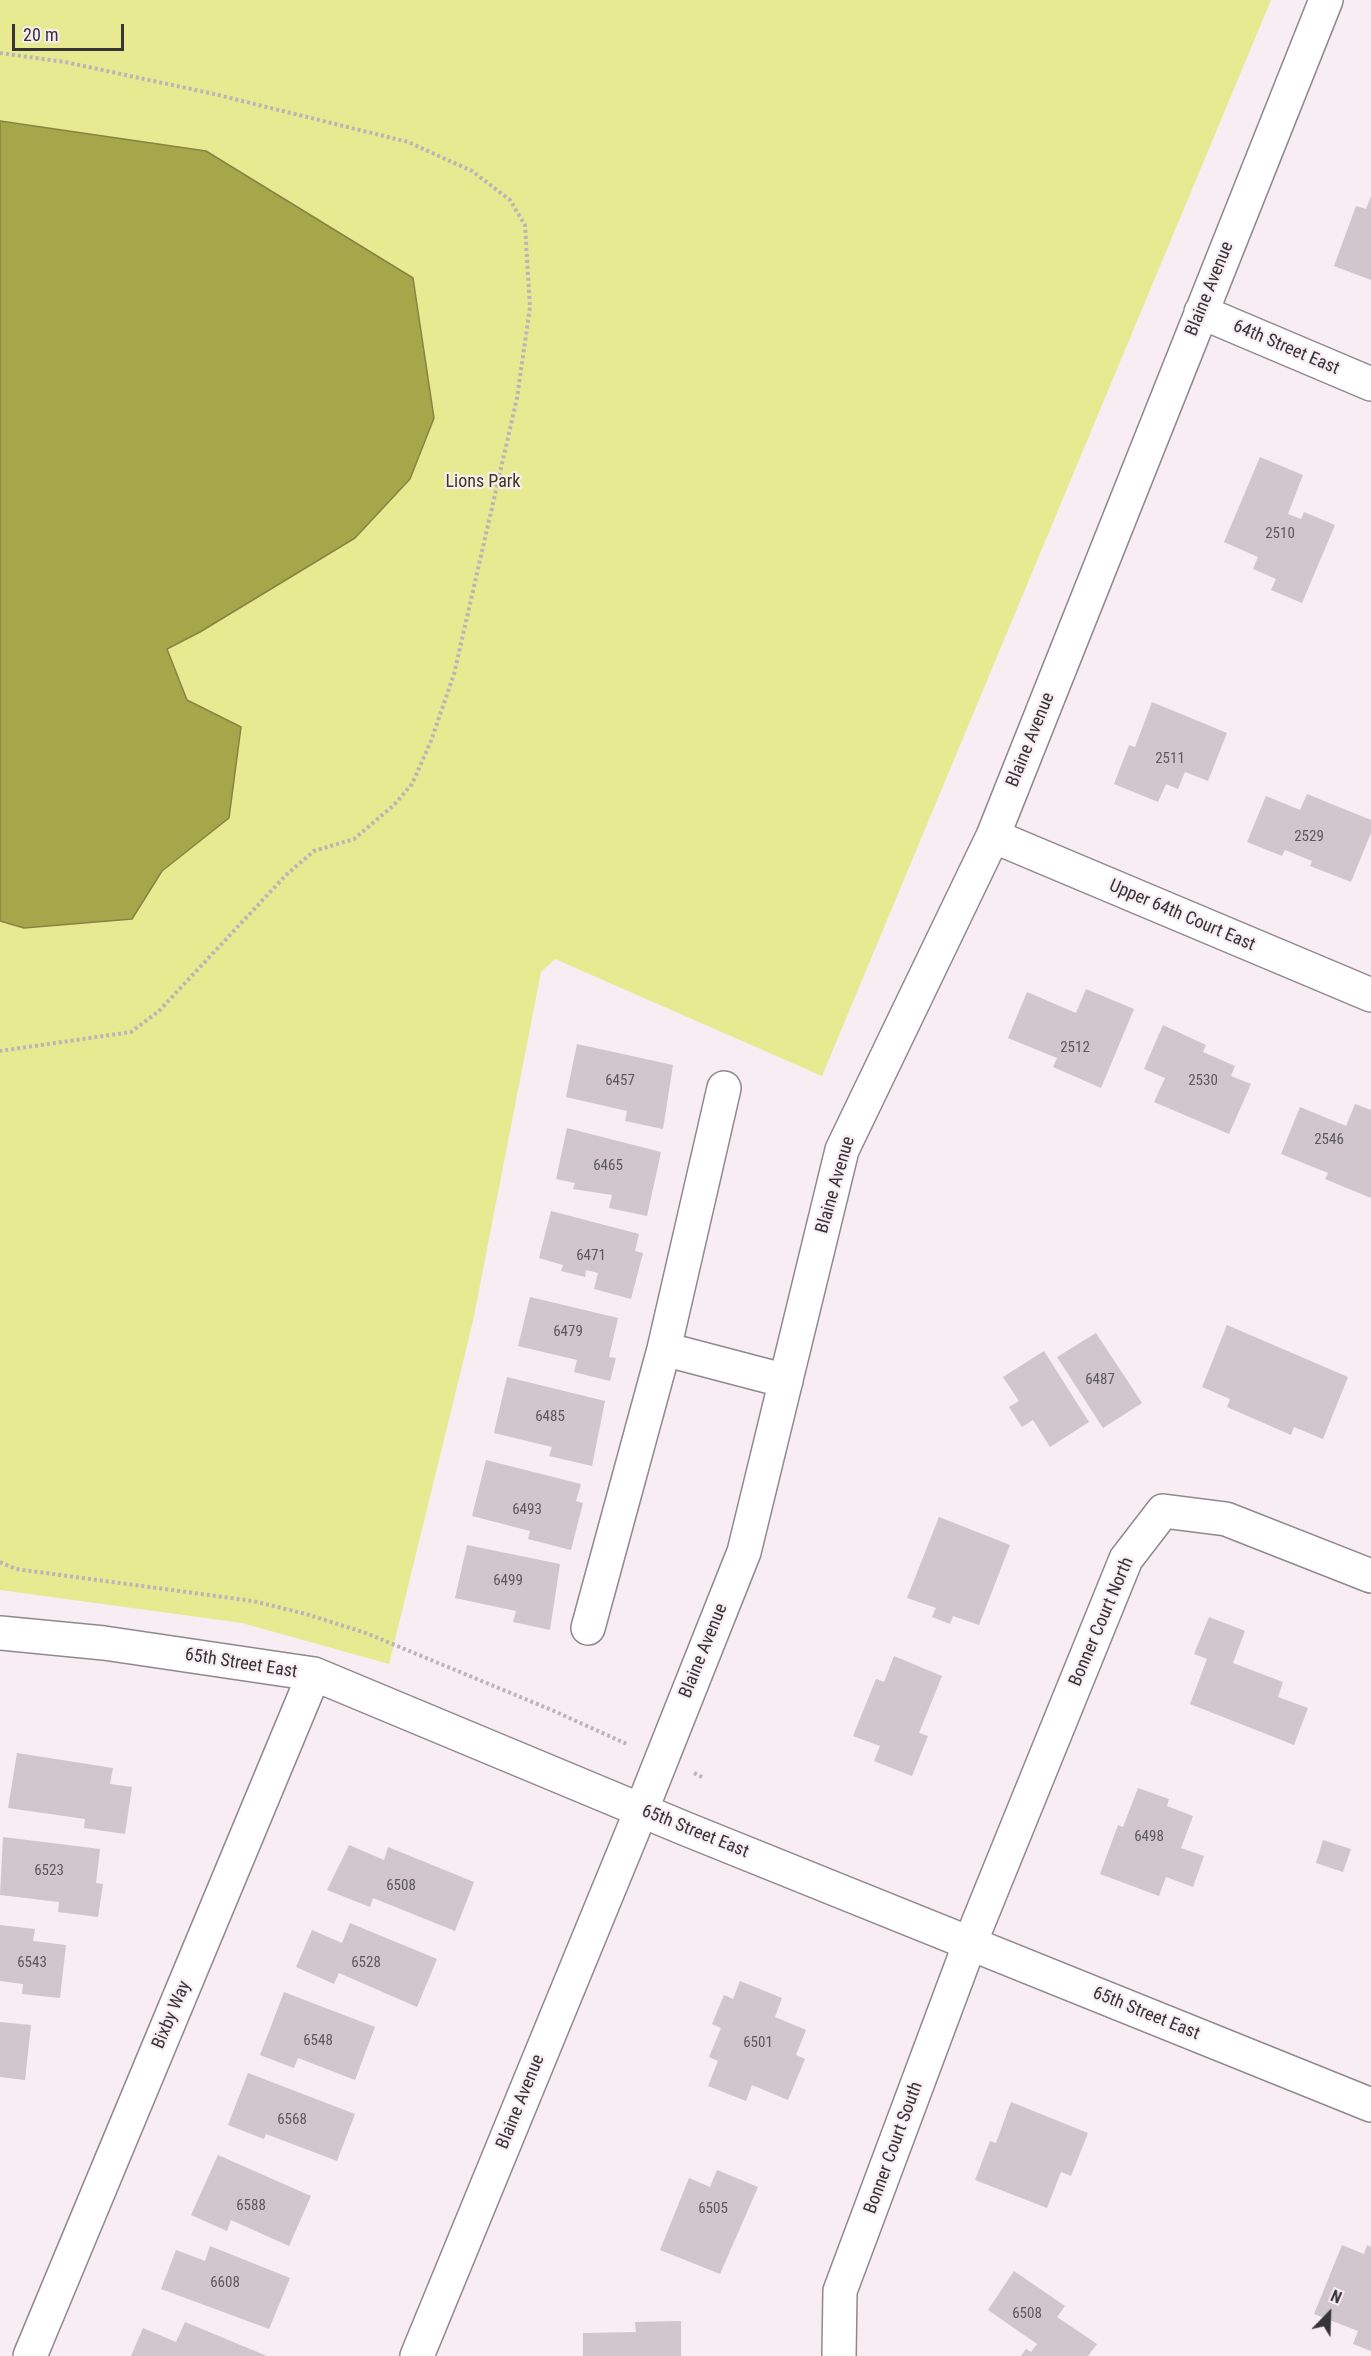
<!DOCTYPE html>
<style>
body{margin:0}
#map{position:relative;width:1371px;height:2356px;overflow:hidden;background:#f7edf2;font-family:"Roboto Condensed",sans-serif}
canvas{display:block}
.north{position:absolute;left:1299px;top:2284px;width:60px;height:60px;-webkit-text-stroke:4px #f7edf2;paint-order:stroke;rotate:23deg;font-size:16px;font-weight:700;line-height:24px;text-align:center;color:#373435}
.north::after{content:'';display:block;margin:auto;width:21px;height:27px;background:#373435;clip-path:polygon(50% 0,100% 100%,50% 72%,0 100%)}
.scale{position:absolute;left:12px;top:24px;width:112px;height:27px;box-sizing:border-box;border:3px solid #373435;border-top:0;padding-left:8px;font-size:18px;line-height:21px;white-space:nowrap;color:#373435;-webkit-text-stroke:4px #f7edf2;paint-order:stroke}
</style>
<div id="map">
<canvas width="1371" height="2356"></canvas>
<div class="north">N</div>
<div class="scale">20 m</div>
</div>
<script>
const ctx = document.querySelector('canvas').getContext('2d');
ctx.lineJoin = 'round';
function fill(path, color) { ctx.fillStyle = color; ctx.fill(path, 'evenodd'); }
const poly = rows => new Path2D(rows.map(r => 'M' + r).join(''));
function strokePath(path, color, width, dash) { ctx.strokeStyle = color; ctx.lineWidth = width; ctx.lineCap = dash ? 'butt' : 'round'; ctx.setLineDash(dash || []); ctx.stroke(path); }
function drawText(font, color, halo, rows, align = 'center') {
  ctx.font = font + ' "Roboto Condensed",sans-serif'; ctx.lineWidth = 4.5; ctx.setLineDash([]); ctx.textBaseline = 'middle'; ctx.strokeStyle = halo; ctx.fillStyle = color; for (const [text, x, y, turn = 0] of rows) {
    ctx.save(); ctx.translate(x, y); ctx.rotate((+turn || 0) * Math.PI / 180); ctx.textAlign = isNaN(turn) ? turn : align; if (halo) ctx.strokeText(text, 0, 0); ctx.fillText(text, 0, 0); ctx.restore();
  }
}
fill(poly([
 [0,0,1271,0,822,1076,555,959,541,972,473,1321,389,1664,242,1623,0,1590]
]), '#e8ea91');
const water = poly([
 [0,121,206,151,413,278,434,418,410,479,355,538,200,632,167,649,187,700,241,727,229,818,162,871,132,919,24,928,0,921,0,121]
]);
fill(water, '#a6a74b');
strokePath(water, '#858444', 1.5);
fill(poly([
 [1371,196,1371,280,1334,266,1356,206,1366,209],
 [1260,457,1303,475,1288,514,1301,519,1304,512,1335,525,1302,603,1271,590,1276,579,1253,569,1258,557,1224,542],
 [1152,702,1227,733,1208,781,1185,772,1178,789,1166,784,1158,802,1114,784,1129,745,1135,747],
 [1307,794,1371,820,1371,833,1351,882,1310,866,1312,861,1285,850,1282,856,1247,842,1266,796,1300,810],
 [1086,989,1134,1009,1101,1088,1053,1067,1057,1058,1008,1038,1027,992,1076,1013],
 [1163,1025,1206,1045,1203,1052,1235,1066,1231,1076,1251,1084,1229,1134,1154,1102,1165,1078,1144,1069],
 [577,1044,673,1065,663,1129,625,1121,627,1111,566,1097],
 [1355,1104,1371,1110,1371,1198,1325,1179,1328,1173,1281,1154,1300,1107,1346,1126],
 [567,1128,661,1152,647,1216,609,1208,612,1195,573,1189,575,1183,556,1179],
 [551,1211,639,1234,635,1251,643,1253,631,1299,594,1289,598,1273,586,1270,585,1277,561,1271,563,1265,539,1258],
 [530,1297,618,1318,609,1357,616,1358,610,1381,574,1372,577,1360,518,1346],
 [1227,1325,1348,1377,1323,1439,1294,1427,1291,1435,1227,1407,1230,1399,1202,1387],
 [1096,1333,1142,1403,1103,1428,1057,1357],
 [1044,1351,1089,1422,1050,1447,1033,1420,1022,1427,1009,1407,1019,1401,1003,1377],
 [507,1377,605,1401,592,1466,549,1456,552,1447,494,1433],
 [486,1460,581,1484,576,1501,583,1503,571,1550,528,1539,530,1531,472,1516],
 [939,1517,1010,1545,979,1625,953,1616,950,1624,932,1617,936,1608,907,1598],
 [467,1545,560,1564,550,1630,513,1622,516,1611,455,1598],
 [1209,1617,1245,1631,1233,1663,1283,1682,1278,1697,1308,1708,1294,1745,1190,1704,1207,1659,1194,1654],
 [894,1656,942,1676,919,1733,928,1736,912,1776,874,1761,880,1746,853,1736,876,1679,884,1682],
 [17,1753,113,1768,110,1784,132,1787,125,1834,84,1828,85,1819,8,1808],
 [1138,1788,1169,1799,1167,1806,1193,1816,1181,1848,1204,1856,1193,1887,1166,1877,1159,1896,1100,1874,1118,1825,1123,1827],
 [3,1837,100,1849,96,1883,103,1884,98,1917,58,1912,59,1902,0,1895],
 [1323,1840,1351,1849,1343,1872,1316,1863],
 [349,1845,384,1860,388,1847,474,1882,455,1931,373,1898,370,1907,327,1890],
 [350,1923,437,1959,417,2007,339,1973,334,1984,296,1967,312,1930,342,1943],
 [0,1925,35,1929,33,1941,66,1945,60,1998,22,1994,23,1984,0,1981],
 [740,1981,782,1998,775,2017,806,2030,796,2055,805,2059,788,2100,752,2085,746,2101,708,2086,718,2061,709,2057,721,2028,712,2024,724,1995,733,1999],
 [284,1992,375,2027,355,2080,298,2058,294,2068,260,2055],
 [0,2022,31,2025,25,2080,0,2077],
 [248,2073,355,2114,337,2161,266,2134,264,2139,228,2125],
 [1011,2102,1088,2133,1071,2176,1061,2172,1047,2208,975,2180,990,2141,996,2143],
 [218,2155,311,2196,289,2246,231,2220,227,2231,191,2215],
 [717,2170,758,2187,720,2274,660,2250,689,2178,710,2187],
 [1342,2245,1364,2254,1367,2245,1371,2247,1371,2351,1353,2344,1358,2331,1314,2314],
 [210,2246,290,2278,269,2329,161,2289,176,2250,205,2261],
 [1014,2271,1065,2306,1057,2317,1097,2344,1088,2356,1021,2356,1026,2349,1031,2352,1037,2344,988,2310],
 [681,2321,681,2356,583,2356,583,2333,636,2332,635,2322],
 [185,2322,267,2356,131,2356,143,2328,176,2342]
]), '#d0c6cb');
const minor = poly([
 [1201,312,1371,384],
 [993,836,1371,995],
 [724,1088,664,1349,786,1381],
 [588,1628,664,1349],
 [0,1633,104,1643,314,1674,686,1829,1371,2105],
 [30,2356,314,1674],
 [417,2356,641,1811,744,1552,842,1150,993,836,1326,0],
 [839,2356,840,2291,970,1943,1126,1559,1163,1511,1226,1519,1371,1576]
]);
strokePath(minor, '#91888c', 36);
strokePath(poly([
 [0,53,65,62,214,94,408,142,472,171,510,200,525,225,530,307,517,398,454,674,431,741,412,784,394,805,354,839,314,851,286,875,159,1011,131,1032,0,1051],
 [0,1562,16,1569,253,1601,306,1614,366,1633,554,1711,629,1745],
 [694,1773,704,1778]
]), '#bcb5b8', 4, [3, 3]);
strokePath(minor, '#fff', 33);
drawText('15px', '#5d585a', null, [
 ["2510",1280,534],
 ["2511",1170,759],
 ["2529",1309,837],
 ["2512",1075,1048],
 ["6457",620,1081],
 ["2530",1203,1081],
 ["2546",1329,1140],
 ["6465",608,1166],
 ["6471",591,1256],
 ["6479",568,1332],
 ["6487",1100,1380],
 ["6485",550,1417],
 ["6493",527,1510],
 ["6499",508,1581],
 ["6498",1149,1837],
 ["6523",49,1871],
 ["6508",401,1886],
 ["6543",32,1963],
 ["6528",366,1963],
 ["6548",318,2041],
 ["6501",758,2043],
 ["6568",292,2120],
 ["6588",251,2206],
 ["6505",713,2209],
 ["6608",225,2283],
 ["6508",1027,2314]
]);
drawText('18px', '#373435', '#f7edf2', [
 ["Blaine Avenue",1210,289,-68],
 ["64th Street East",1286,348,23],
 ["Blaine Avenue",1031,740,-68],
 ["Upper 64th Court East",1182,916,23],
 ["Blaine Avenue",836,1185,-74],
 ["Bonner Court North",1102,1622,-67],
 ["Blaine Avenue",704,1651,-68],
 ["65th Street East",241,1664,9],
 ["65th Street East",695,1832,22],
 ["65th Street East",1146,2014,22],
 ["Bixby Way",172,2015,-67],
 ["Blaine Avenue",521,2102,-68],
 ["Bonner Court South",894,2148,-70]
]);
drawText('18px', '#3c3c15', '#f7edf2', [
 ["Lions Park",483,482]
]);
</script>
